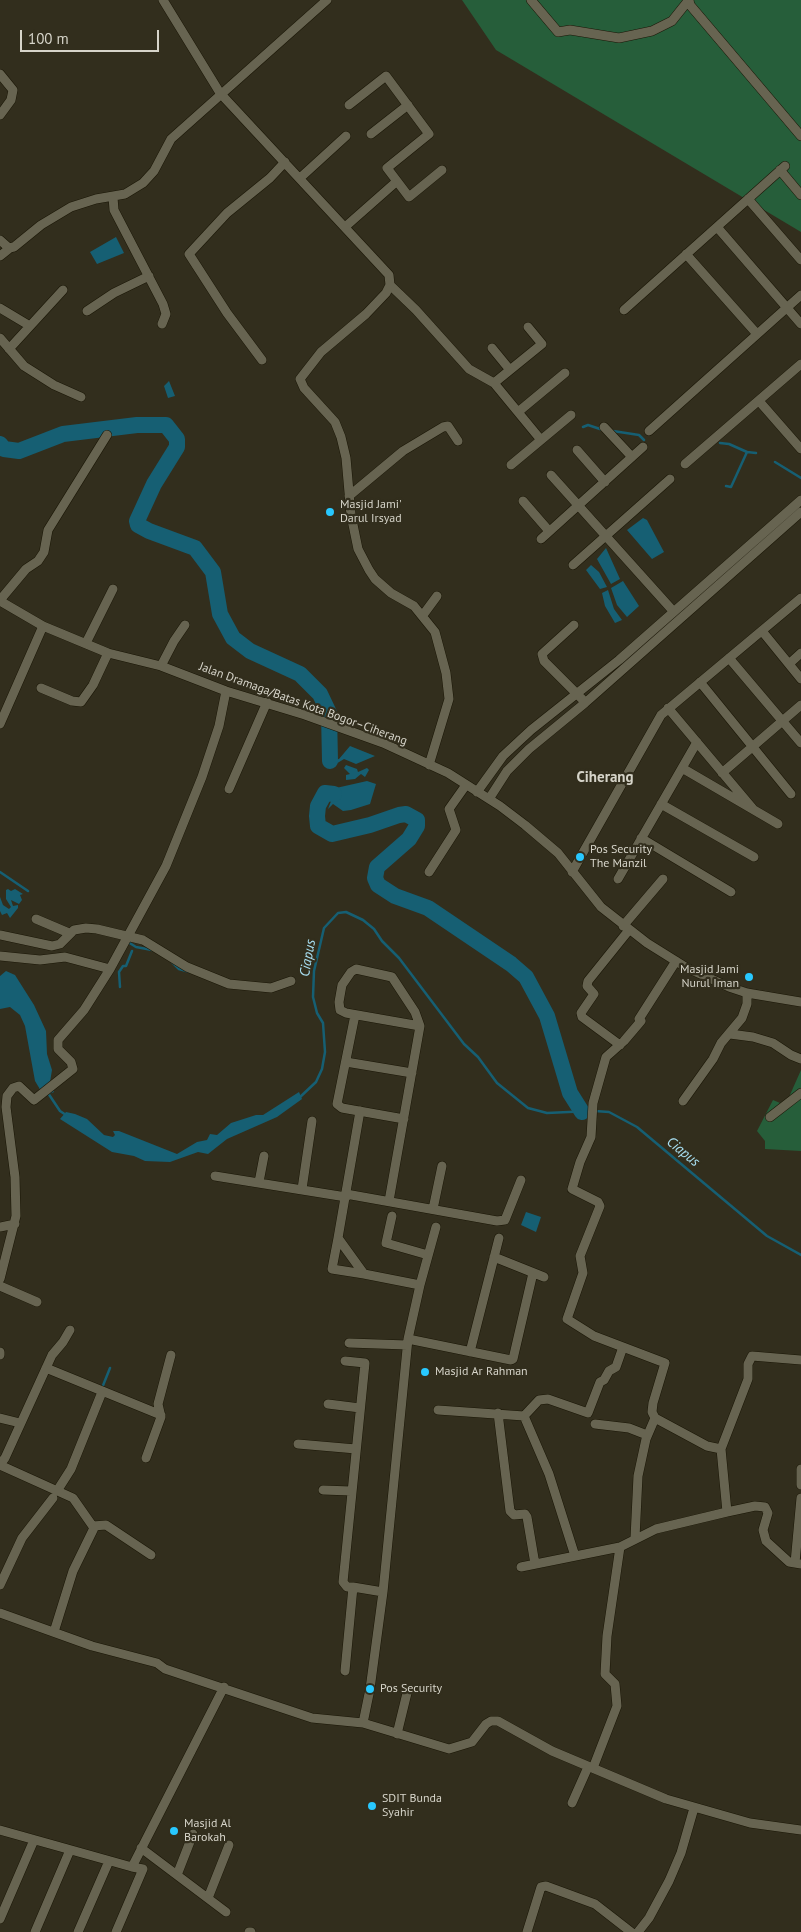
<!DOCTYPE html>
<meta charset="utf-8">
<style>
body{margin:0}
#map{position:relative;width:801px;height:1932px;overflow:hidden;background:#322e1d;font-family:"PT Sans",sans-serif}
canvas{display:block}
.scale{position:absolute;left:20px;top:30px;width:139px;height:22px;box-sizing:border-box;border:2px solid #d6d4c9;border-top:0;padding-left:6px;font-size:15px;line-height:18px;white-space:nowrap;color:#d6d4c9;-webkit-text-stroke:4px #322e1d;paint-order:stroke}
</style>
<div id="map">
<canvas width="801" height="1932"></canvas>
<div class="scale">100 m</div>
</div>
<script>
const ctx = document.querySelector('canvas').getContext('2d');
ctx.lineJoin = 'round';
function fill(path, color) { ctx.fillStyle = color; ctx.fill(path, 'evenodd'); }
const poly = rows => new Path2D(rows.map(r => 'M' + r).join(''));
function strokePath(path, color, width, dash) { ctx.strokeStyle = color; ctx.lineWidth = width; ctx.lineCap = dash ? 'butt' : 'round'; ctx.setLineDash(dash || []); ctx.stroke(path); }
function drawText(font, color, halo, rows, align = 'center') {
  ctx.font = font + ' "PT Sans",sans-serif'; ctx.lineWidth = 4.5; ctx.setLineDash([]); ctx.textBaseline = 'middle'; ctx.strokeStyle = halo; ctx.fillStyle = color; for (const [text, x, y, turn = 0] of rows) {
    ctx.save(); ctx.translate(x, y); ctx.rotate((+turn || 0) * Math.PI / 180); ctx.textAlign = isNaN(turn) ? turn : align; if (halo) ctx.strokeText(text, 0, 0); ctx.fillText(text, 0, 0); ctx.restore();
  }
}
fill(poly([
 [462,0,801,0,801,232,496,50],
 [801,1070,801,1151,765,1149,765,1141,757,1131,773,1100,780,1103,789,1097]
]), '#265e3a');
fill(poly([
 [116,237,124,253,97,264,90,252],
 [169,381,175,396,168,398,164,386],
 [643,518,647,520,664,552,652,559,627,530],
 [606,548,620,579,611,584,597,559],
 [591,565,599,572,607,587,600,589,586,570],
 [623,581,639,606,627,617,617,605,611,588],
 [608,590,614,609,622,620,615,623,605,606,602,593],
 [350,746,375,756,356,764,344,759,331,767,323,765,327,761,339,759],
 [346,765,357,769,358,772,367,768,369,770,365,777,361,774,355,779,346,780,346,775,350,774,344,768],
 [367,781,376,784,370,804,351,810,343,811,333,804,328,809,336,788],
 [8,889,11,891,15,889,23,894,20,895,22,900,19,904,11,900,13,906,18,905,18,908,10,918,7,913,2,915,0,911,0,897,3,905,9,909,11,907,6,899,6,890],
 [6,971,15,975,34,1005,46,1031,47,1054,52,1070,50,1082,54,1092,44,1096,35,1081,25,1026,20,1015,10,1007,0,1009,0,976],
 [299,1092,302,1099,277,1117,227,1139,208,1154,198,1152,170,1162,145,1161,134,1156,112,1152,60,1119,66,1112,75,1114,87,1119,104,1135,113,1137,115,1135,113,1131,119,1131,177,1154,197,1142,207,1140,210,1134,217,1135,231,1123,256,1115,263,1115],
 [526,1212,541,1217,536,1232,521,1225]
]), '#165f73');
strokePath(poly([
 [583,427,588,425,603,430],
 [613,431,639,435,644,440],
 [720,443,729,444,747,452,731,487,726,486],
 [747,452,756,453],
 [775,462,801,478],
 [0,872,28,891],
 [128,942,136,947,152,950],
 [172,962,179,969,190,972],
 [120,987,119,972,123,966,126,966,132,951],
 [48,1093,60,1111,66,1115],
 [299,1098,316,1082,322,1069,325,1052,323,1023,317,1013,313,997,314,971,324,928,338,913,346,912,363,920,374,929,382,941,399,958,464,1044,478,1057,497,1083,528,1108,547,1113,590,1111],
 [595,1111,609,1112,637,1127,767,1236,801,1255],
 [102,1388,110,1368]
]), '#165f73', 2.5);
strokePath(poly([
 [0,444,4,449,19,451,63,434,137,425,166,425,177,439,177,447,154,484,137,521,138,525,149,531,195,548,213,572,220,614,233,638,250,651,300,674,320,694,329,713,330,761],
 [334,794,325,793,318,806,317,816,318,826,332,834,370,825,399,815,406,814,417,820,417,826,409,839,377,867,375,878,378,885,395,896,428,908,511,964,526,977,547,1016,570,1093,582,1112]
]), '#165f73', 16);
const minor = poly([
 [163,0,220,93,389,275,390,285,386,293,366,314,321,352,300,379,304,388,335,422,341,437,346,458,351,515,358,549,369,570,375,579,391,593,414,606,435,632,446,673,449,699,429,765],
 [531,0,558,32,570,30,619,38,652,31,672,21,688,1],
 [689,0,690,5,801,136],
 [0,74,13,90,11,100,0,115],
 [349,105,386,76,429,134,387,168,409,197,442,170],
 [371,134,408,105],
 [780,170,801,195],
 [300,178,346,136],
 [113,197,114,210,163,304,166,314,162,324],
 [748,199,801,260],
 [345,227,396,182],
 [717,227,801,324],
 [0,240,9,248,14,247,41,225,71,207,96,199,125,194,143,183,154,171,171,139,327,0],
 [686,254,757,334],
 [0,256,10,248],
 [390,285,416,310,469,369,494,383,541,440],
 [0,308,30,326],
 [624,310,785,166],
 [87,311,114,293,149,276],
 [0,338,24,366,54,385,81,397],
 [492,348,510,370],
 [9,349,63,290],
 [262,360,227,313,189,254,227,213,270,178,285,162],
 [494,383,542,344,528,327],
 [759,401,801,449],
 [518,412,565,373],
 [604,427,632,457],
 [649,431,801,295],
 [577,450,605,482],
 [685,464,801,364],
 [511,465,571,415],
 [551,475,674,612],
 [349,496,403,451,443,427,448,426,458,441],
 [523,501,549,531],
 [541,539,643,447],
 [573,565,670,479],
 [0,600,26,569,38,561,44,552,48,530,107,435],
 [0,601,43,626,108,653,161,666,226,691,305,715,383,743,448,773,500,806,525,825,558,853,601,907,647,943,687,968,729,987,747,993,801,1002],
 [423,615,437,596],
 [574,625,542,654,544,661,582,699],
 [762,631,801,679],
 [86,643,113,589],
 [729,658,801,743],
 [789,664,801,653],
 [161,666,174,641,185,625],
 [700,682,791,794],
 [41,688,72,701,81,702,93,685,108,653],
 [668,708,753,809],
 [0,724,43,626],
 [682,768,778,824],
 [722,773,801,705],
 [229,789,267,702],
 [477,792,503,756,531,730,619,660,801,500],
 [489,799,507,771,529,749,585,703,801,512],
 [661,804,754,857],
 [641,838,731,892],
 [429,872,456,830,449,809,466,785],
 [572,872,661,715,801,598],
 [618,879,697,742],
 [36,919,69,933],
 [623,926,663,879],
 [0,935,52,946,60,944,74,930,86,928,97,929,143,940,187,967,229,984,271,988,291,981],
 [0,956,40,960,65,957,110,969],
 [355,1015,337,1104,342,1108,404,1119],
 [730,1034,753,1037,773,1043,791,1055,801,1059],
 [620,1045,582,1017,581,1013,594,994,587,986,588,981,629,930],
 [346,1062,412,1073],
 [683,1101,713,1059,721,1043,742,1018,747,1004,747,993],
 [360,1111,338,1238,364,1274,420,1285,408,1339,383,1592,370,1689,363,1723],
 [770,1117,801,1093],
 [215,1176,346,1197],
 [259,1182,264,1156],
 [302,1189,312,1121],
 [346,1194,497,1221,505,1220,521,1180],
 [389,1201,420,1026,415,1012,392,977,356,969,351,972,342,985,339,1002,340,1010,346,1013,420,1026],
 [433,1209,442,1166],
 [392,1216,386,1243,428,1255],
 [0,1227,15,1224],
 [338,1238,332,1269,364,1274],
 [494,1257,544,1277],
 [0,1279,16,1216,15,1177,6,1107,7,1096,13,1088,19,1086,34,1100,73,1069,71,1062,58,1049,58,1040,84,1010,110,969,166,866,202,777,219,726,226,691],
 [420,1285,436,1227],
 [0,1286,37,1302],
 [408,1339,511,1360,513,1359,533,1273],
 [349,1343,407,1345],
 [0,1352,0,1355],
 [470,1352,499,1238],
 [801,1360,752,1356,748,1364,748,1379,721,1449,727,1512,755,1506,765,1507,768,1513,763,1530,766,1541,789,1562,801,1564],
 [46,1368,161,1415],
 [328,1404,360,1408],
 [438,1410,524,1416,549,1474,575,1556],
 [498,1413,510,1511,514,1515,525,1514,527,1517,535,1564],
 [524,1416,539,1400,548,1399,588,1413,600,1382,604,1380,609,1371,616,1367,623,1347],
 [0,1418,20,1423],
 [655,1418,652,1412,653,1403,665,1363,594,1336,567,1319,583,1273,580,1256,600,1206,598,1202,572,1189,580,1162,591,1137,593,1103,606,1057,624,1041,641,1021,639,1019,676,961],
 [595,1424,629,1428,647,1435],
 [298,1444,356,1449],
 [146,1458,161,1417,158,1404,171,1355],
 [0,1464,5,1458,52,1355,63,1342,70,1330],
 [0,1465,73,1498,94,1528,73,1571,54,1632],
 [801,1469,801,1485],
 [323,1490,351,1491],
 [57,1491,71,1469,102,1392],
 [93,1526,106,1525,151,1555],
 [635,1538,638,1476,646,1439,655,1418,707,1446,721,1449],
 [795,1563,801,1498],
 [521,1567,620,1547,656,1529,727,1512],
 [0,1585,22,1538,53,1498],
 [353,1587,383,1592],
 [0,1613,92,1646,157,1663,165,1669,312,1718,363,1723,449,1749,472,1742,486,1724,491,1721,498,1721,552,1751,666,1799,750,1823,801,1830],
 [345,1671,353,1587,347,1587,343,1582,365,1363,345,1361],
 [397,1734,408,1689],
 [593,1768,617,1706,615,1684,605,1674,607,1636,620,1547],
 [572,1803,588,1767],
 [0,1830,132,1867],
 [141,1848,226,1912],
 [177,1875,193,1834],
 [208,1898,229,1845],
 [0,1919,34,1840],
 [35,1932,70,1850],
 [78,1932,109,1861],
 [116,1932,143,1869,132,1867,224,1687],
 [249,1932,251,1932],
 [527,1932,541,1887,546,1886,595,1904,631,1932],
 [638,1932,649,1918,669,1881,681,1853,694,1808]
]);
strokePath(minor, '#1a1606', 10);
strokePath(minor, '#676451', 9);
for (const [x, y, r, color] of [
 [330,512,5,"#28c8ff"],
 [580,857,5,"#28c8ff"],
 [749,977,5,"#28c8ff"],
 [425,1372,5,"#28c8ff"],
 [370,1689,5,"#28c8ff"],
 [372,1806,5,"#28c8ff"],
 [174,1831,5,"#28c8ff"]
]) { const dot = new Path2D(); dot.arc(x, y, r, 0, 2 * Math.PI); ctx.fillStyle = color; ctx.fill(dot); strokePath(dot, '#322e1d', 2); }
drawText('12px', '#d6d4c9', '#322e1d', [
 ["Masjid Jami'",340,505],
 ["Darul Irsyad",340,519],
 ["Pos Security",590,850],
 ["The Manzil",590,864],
 ["Masjid Jami",739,970,"right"],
 ["Nurul Iman",739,984,"right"],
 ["Masjid Ar Rahman",435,1372],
 ["Pos Security",380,1689],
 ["SDIT Bunda",382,1799],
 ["Syahir",382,1813],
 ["Masjid Al",184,1824],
 ["Barokah",184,1838]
], 'left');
drawText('12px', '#d6d4c9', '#322e1d', [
 ["Jalan Dramaga/Batas Kota Bogor–Ciherang",303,704,20]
]);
drawText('italic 14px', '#a9e0f3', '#322e1d', [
 ["Ciapus",308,958,-80],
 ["Ciapus",683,1152,39]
]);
drawText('bold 15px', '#d6d4c9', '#322e1d', [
 ["Ciherang",605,778]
]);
</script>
